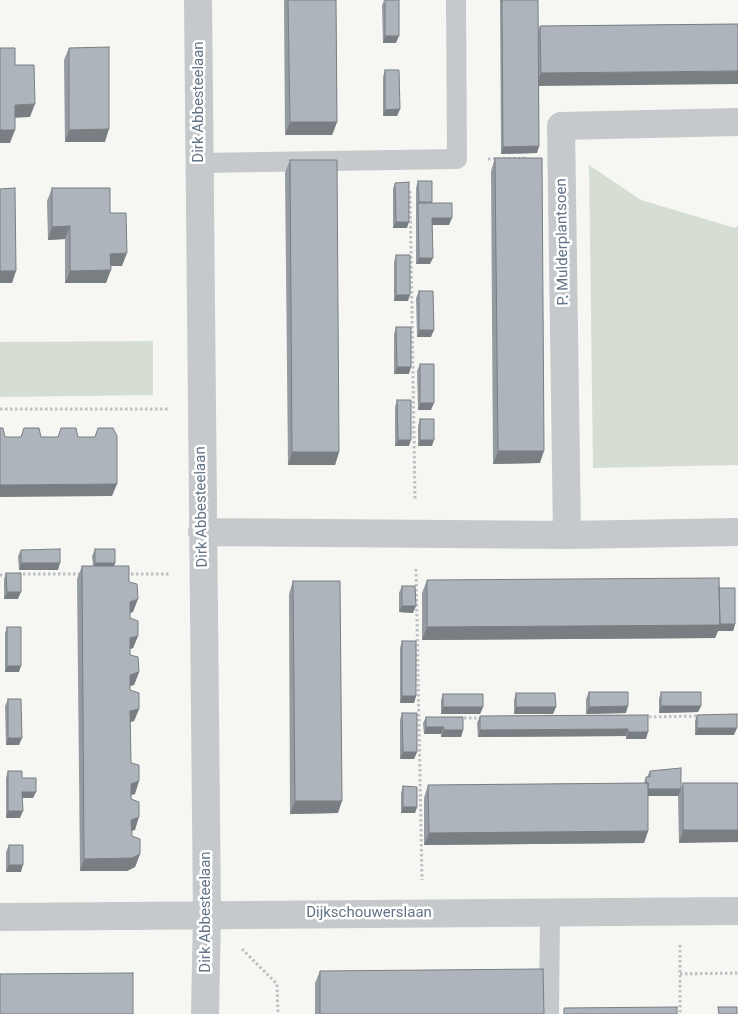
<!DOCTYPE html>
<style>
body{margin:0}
canvas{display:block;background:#f6f6f2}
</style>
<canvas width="738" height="1014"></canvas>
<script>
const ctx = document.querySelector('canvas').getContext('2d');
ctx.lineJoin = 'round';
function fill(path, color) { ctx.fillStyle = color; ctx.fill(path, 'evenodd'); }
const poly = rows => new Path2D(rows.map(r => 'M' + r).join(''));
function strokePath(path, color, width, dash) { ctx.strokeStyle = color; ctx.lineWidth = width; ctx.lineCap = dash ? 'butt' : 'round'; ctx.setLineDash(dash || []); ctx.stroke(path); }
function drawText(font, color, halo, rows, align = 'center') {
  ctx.font = font + ' Roboto,sans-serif'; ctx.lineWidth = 5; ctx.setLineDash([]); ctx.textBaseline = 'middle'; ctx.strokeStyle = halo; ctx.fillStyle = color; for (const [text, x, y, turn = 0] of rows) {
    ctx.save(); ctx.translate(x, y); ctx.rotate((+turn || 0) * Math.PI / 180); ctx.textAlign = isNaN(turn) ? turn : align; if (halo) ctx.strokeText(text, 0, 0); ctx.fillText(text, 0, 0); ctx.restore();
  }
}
fill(poly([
 [589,165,641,200,735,228,738,225,738,465,593,468],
 [153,341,153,395,0,397,0,342]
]), '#d6ded3');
strokePath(poly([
 [488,159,526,158],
 [410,191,415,500],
 [0,409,168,409],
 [416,569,422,880],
 [18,574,82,574],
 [126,574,169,574],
 [0,575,9,575],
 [644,717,700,716],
 [459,718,483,718],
 [680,945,680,1014],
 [242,949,277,984,278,1014],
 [680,974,738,973]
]), '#bec1c3', 3, [2.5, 2.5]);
strokePath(poly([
 [199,163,457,159,456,0],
 [549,1014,550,912]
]), '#c5c9cc', 20);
strokePath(poly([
 [567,535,561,126,738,122]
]), '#c5c9cc', 28);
strokePath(poly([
 [198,0,207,915,205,1014],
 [202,532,567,535,738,532],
 [0,917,738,911]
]), '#c5c9cc', 28);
fill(poly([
 [284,0,336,0,337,122,332,135,285,135],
 [384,0,396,43,383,43,382,6],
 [500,0,538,0,538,32,540,26,738,24,539,86,539,146,537,153,501,154],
 [69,48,105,142,65,142,64,60],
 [385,70,400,109,397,116,383,116,383,77],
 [495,158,540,463,493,464,491,171],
 [290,160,339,452,335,465,288,465,285,173],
 [418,181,432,203,449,225,432,225,430,264,416,264,416,188],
 [395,183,407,228,393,228,393,189],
 [52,188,110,213,122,266,111,266,106,283,65,283,65,239,48,240,47,201],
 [396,255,408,301,394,301,394,262],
 [419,291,431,337,417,337,416,298],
 [396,327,409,374,394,374,394,334],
 [420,364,431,410,418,410,417,371],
 [397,400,409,446,395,446,395,407],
 [420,419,432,446,418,446,418,426],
 [95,549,115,563,114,566,129,582,133,612,130,613,130,618,138,636,133,648,130,649,130,655,139,672,134,685,130,686,130,690,139,709,134,721,130,722,131,763,135,794,131,795,135,830,131,831,132,836,140,854,135,867,127,871,80,871,77,579,82,566,93,566,92,556],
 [21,550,58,570,19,570,18,556],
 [6,573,18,599,4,599,4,579],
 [427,580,719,588,735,624,733,631,718,631,715,638,422,640,422,593],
 [293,581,338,813,290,814,289,594],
 [402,586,413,613,399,612,399,593],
 [7,627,19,672,5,672,5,633],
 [402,641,416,696,414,703,400,703,400,648],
 [589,692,626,713,586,714,586,699],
 [661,692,701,706,698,712,659,713,659,699],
 [516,693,556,707,553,714,514,714,514,700],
 [443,694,483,707,480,714,441,714,441,700],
 [8,699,19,745,6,745,5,706],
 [402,713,417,752,414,759,400,759,400,720],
 [648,715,646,739,626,739,626,736,478,737,477,723,480,716],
 [697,715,734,735,695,735,695,721],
 [426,717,463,730,461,737,441,737,441,734,424,734,423,723],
 [8,771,22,778,33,798,22,798,20,818,6,818,6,778],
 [650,771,681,789,683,783,738,783,679,843,678,796,648,796,648,831,644,843,424,845,424,798,428,785,644,783,646,777,647,777],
 [403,786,417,807,415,813,401,813,401,793],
 [9,845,21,872,6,872,6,852],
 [320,971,544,1014,315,1014,315,983]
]), '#959ba1');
fill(poly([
 [385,36,399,36,396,43,383,43],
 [738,71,738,84,536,86,541,73],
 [35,104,30,117,10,118,15,105],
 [400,109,397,116,383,116,385,110],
 [290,122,337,122,332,135,285,135],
 [109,129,105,142,65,142,69,130],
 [0,130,15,130,10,143,0,143],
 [539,146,537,153,501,154,503,147],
 [432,218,452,218,449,225,430,225],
 [396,222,409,222,407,228,393,228],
 [70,226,65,239,48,240,52,227],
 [127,253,122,266,106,266,110,254],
 [419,258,433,258,430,264,416,264],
 [111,270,106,283,65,283,70,271],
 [0,271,16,271,12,283,0,283],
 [396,295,410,295,408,301,394,301],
 [419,330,434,330,431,337,417,337],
 [397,367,411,367,409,374,394,374],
 [420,403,434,403,431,410,418,410],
 [398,440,411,440,409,446,395,446],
 [420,440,434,440,432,446,418,446],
 [498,451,544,451,540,463,493,464],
 [292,452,339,452,335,465,288,465],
 [117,484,112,496,0,497,0,485],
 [21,563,60,563,58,570,19,570],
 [95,563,115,563,113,569,93,569],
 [7,592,21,592,18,599,4,599],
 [138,599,133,612,125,614,130,602],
 [402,606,416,606,413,613,399,612],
 [735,624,733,631,718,631,715,638,422,640,427,627],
 [138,636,133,648,125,651,130,638],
 [7,666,21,666,19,672,5,672],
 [139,672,134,685,125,687,130,675],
 [402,696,416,696,414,703,400,703],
 [628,706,626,713,586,714,589,707],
 [661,706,701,706,698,712,659,713],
 [443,707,483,707,480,714,441,714],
 [516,707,556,707,553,714,514,714],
 [139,709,134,721,126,723,130,711],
 [426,727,444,727,441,734,424,734],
 [697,728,737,728,734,735,695,735],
 [628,729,626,736,478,737,480,730],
 [444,730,463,730,461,737,441,737],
 [628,732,648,732,646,739,626,739],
 [8,738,22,738,19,745,6,745],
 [403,752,417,752,414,759,400,759],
 [139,781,135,794,127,796,131,784],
 [646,789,681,789,678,796,643,796],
 [22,792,36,792,33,798,20,798],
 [295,801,342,801,338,813,290,814],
 [403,807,417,807,415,813,401,813],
 [8,811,23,811,20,818,6,818],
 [139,817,135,830,127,832,131,820],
 [683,830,738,830,738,842,679,843],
 [648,831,644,843,424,845,429,833],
 [140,854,135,867,127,871,80,871,84,859],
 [9,865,23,865,21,872,6,872]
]), '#797e83');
const building = poly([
 [288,0,336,0,337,122,290,122,288,0],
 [385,0,399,0,399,36,385,36,385,0],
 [502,0,538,0,539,146,503,147,502,0],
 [738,24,738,71,541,73,540,26,738,24],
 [109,47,109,129,69,130,69,48,109,47],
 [0,48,15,48,15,65,34,65,35,104,15,105,15,130,0,130,0,48],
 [385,70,399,70,400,109,385,110,385,70],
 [495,158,542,158,544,451,498,451,495,158],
 [290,160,337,160,339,452,292,452,290,160],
 [418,181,432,181,432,202,419,202,418,181],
 [409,182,409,222,396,222,395,183,409,182],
 [15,188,16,271,0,271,0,189,15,188],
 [52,188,110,188,110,213,126,213,127,253,110,254,111,270,70,271,70,226,52,227,52,188],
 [418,203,452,203,452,218,432,218,433,258,419,258,418,203],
 [396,255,410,255,410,295,396,295,396,255],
 [419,291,433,291,434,330,419,330,419,291],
 [396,327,411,327,411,367,397,367,396,327],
 [420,364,434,364,434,403,420,403,420,364],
 [397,400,411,400,411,440,398,440,397,400],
 [420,419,434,419,434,440,420,440,420,419],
 [0,428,3,428,5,437,21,437,24,428,39,428,41,437,58,437,61,428,76,428,78,437,95,437,98,428,113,428,117,436,117,484,0,485,0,428],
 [60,549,60,563,21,563,21,550,60,549],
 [95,549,115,549,115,563,95,563,95,549],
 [82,566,129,566,129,582,137,584,138,599,130,602,130,618,138,621,138,636,130,638,130,655,138,657,139,672,130,675,130,690,139,693,139,709,130,711,131,763,139,765,139,781,131,784,131,799,139,802,139,817,131,820,132,836,140,839,140,854,132,858,84,859,82,566],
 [6,573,21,573,21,592,7,592,6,573],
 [719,578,720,625,427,627,427,580,719,578],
 [293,581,340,581,342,801,295,801,293,581],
 [402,586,415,586,416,606,402,606,402,586],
 [719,588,735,588,735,624,720,624,719,588],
 [7,627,21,627,21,666,7,666,7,627],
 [402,641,416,641,416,696,402,696,402,641],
 [589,692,628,692,628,706,589,707,589,692],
 [661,692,701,692,701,706,661,706,661,692],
 [516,693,555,693,556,707,516,707,516,693],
 [443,694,483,694,483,707,443,707,443,694],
 [8,699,21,699,22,738,8,738,8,699],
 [402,713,417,713,417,752,403,752,402,713],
 [737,714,737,728,697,728,697,715,737,714],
 [648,715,648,732,628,732,628,729,480,730,480,716,648,715],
 [426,717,463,717,463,730,444,730,444,727,426,727,426,717],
 [681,768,681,789,648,789,648,783,646,783,646,777,650,777,650,771,681,768],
 [8,771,22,771,22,778,36,778,36,792,22,792,23,811,8,811,8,771],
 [648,783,648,831,429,833,428,785,648,783],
 [683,783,738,783,738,830,683,830,683,783],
 [403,786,417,787,417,807,403,807,403,786],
 [9,845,23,845,23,865,9,865,9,845],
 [543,969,544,1014,320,1014,320,971,543,969],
 [133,973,133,1014,0,1014,0,974,133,973],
 [677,1007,677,1014,564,1014,564,1008,677,1007],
 [718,1007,737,1007,737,1014,719,1014,718,1007]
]);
fill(building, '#adb4bb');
strokePath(building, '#797e83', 1);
drawText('15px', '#627486', '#fff', [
 ["Dirk Abbesteelaan",199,102,-90],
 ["P. Mulderplantsoen",563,242,-91],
 ["Dirk Abbesteelaan",202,507,-91],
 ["Dirk Abbesteelaan",206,912,-90],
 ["Dijkschouwerslaan",369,913]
]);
</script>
